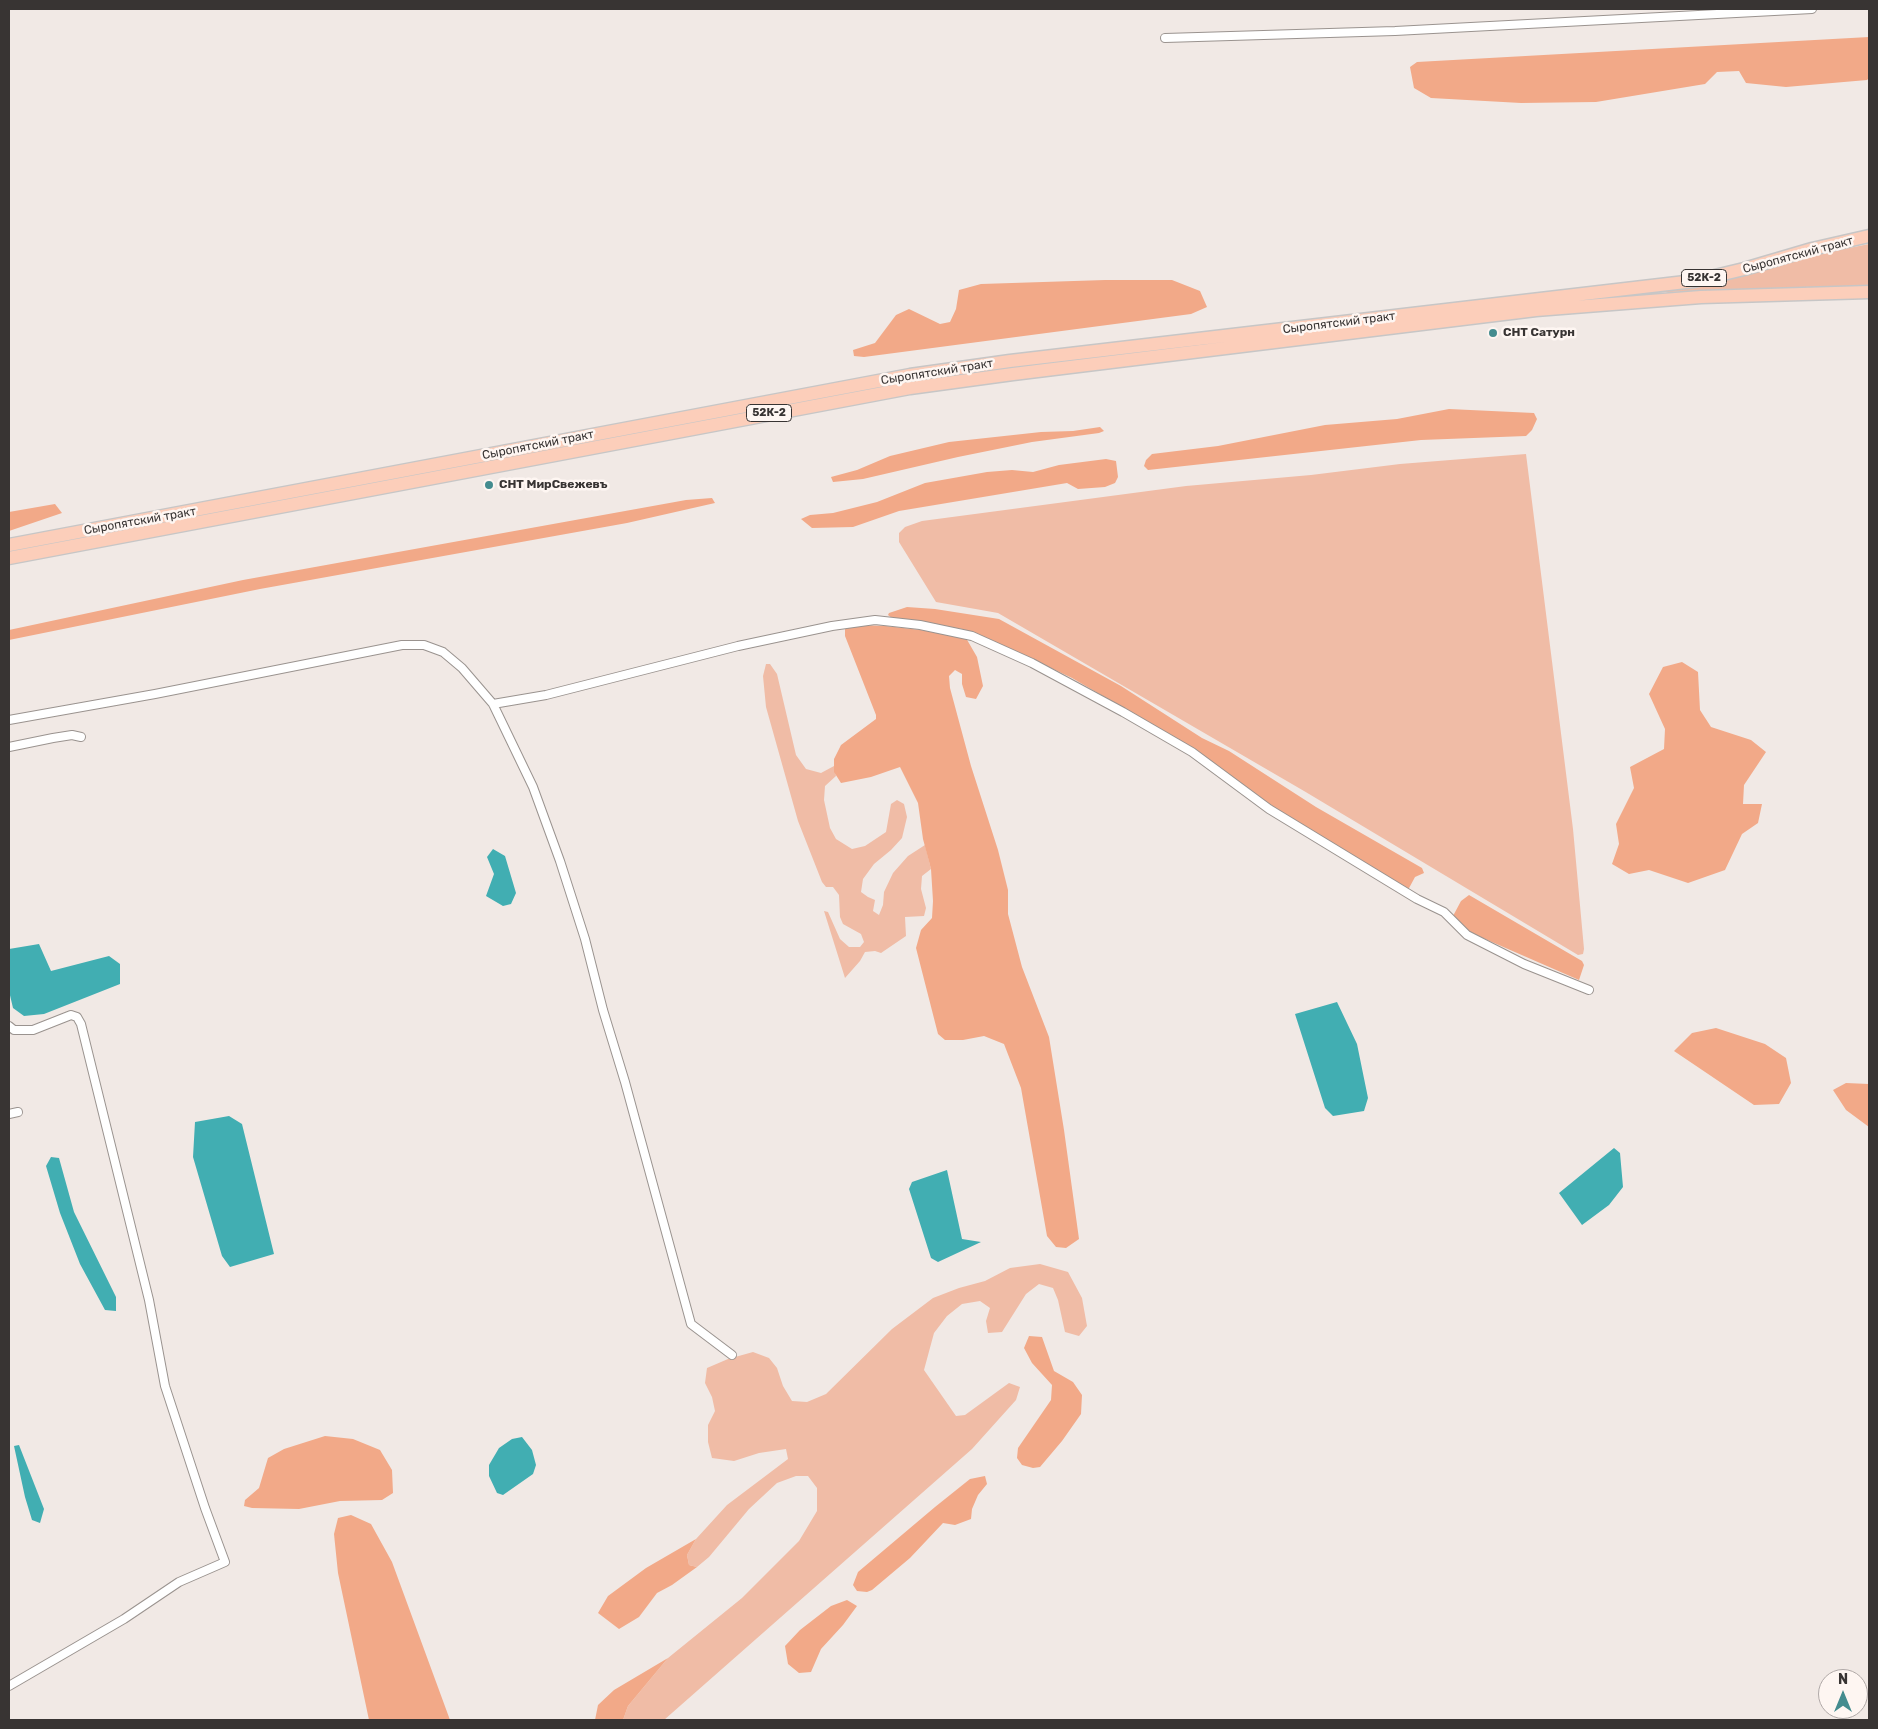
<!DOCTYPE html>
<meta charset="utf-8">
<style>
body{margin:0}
#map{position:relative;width:1878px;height:1729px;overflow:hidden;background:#f1e9e5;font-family:Rubik,sans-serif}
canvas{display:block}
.frame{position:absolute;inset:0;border:10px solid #383433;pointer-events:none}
.north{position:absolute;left:1818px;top:1669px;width:50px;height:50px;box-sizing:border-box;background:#fef6f2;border:1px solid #afa8a6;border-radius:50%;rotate:0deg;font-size:14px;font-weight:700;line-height:20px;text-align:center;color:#383433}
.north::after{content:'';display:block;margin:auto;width:18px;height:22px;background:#448c8f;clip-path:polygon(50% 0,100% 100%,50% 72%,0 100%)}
</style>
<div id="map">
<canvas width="1878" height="1729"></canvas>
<div class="frame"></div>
<div class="north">N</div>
</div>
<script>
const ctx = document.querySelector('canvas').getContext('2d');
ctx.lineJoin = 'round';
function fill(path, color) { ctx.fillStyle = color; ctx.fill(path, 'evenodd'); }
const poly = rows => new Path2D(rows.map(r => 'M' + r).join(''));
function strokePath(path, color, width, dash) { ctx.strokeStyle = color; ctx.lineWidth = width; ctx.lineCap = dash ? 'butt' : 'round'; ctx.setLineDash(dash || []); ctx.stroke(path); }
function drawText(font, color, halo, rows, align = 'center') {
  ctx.font = font + ' Rubik,sans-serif'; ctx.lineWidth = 5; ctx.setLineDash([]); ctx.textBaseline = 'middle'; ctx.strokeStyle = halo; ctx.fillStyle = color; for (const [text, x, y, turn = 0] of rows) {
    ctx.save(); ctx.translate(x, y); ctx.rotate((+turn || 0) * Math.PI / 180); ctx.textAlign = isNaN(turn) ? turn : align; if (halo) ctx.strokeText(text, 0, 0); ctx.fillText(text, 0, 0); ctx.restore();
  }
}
fill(poly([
 [1869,244,1869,286,1638,293,1697,284,1819,254],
 [1526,454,1573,829,1584,949,1583,954,1578,955,1304,791,998,613,936,602,899,542,899,533,905,527,922,521,1186,486,1311,475,1400,464],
 [766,664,770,664,777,674,796,755,806,769,821,773,834,766,836,776,825,786,824,800,830,828,836,839,852,849,865,846,886,832,891,804,897,800,904,804,907,817,902,838,891,850,874,864,863,879,861,892,868,897,875,900,873,911,879,915,883,905,884,892,893,873,908,856,925,845,931,869,922,876,921,889,926,908,924,916,905,917,906,936,881,953,875,951,865,952,860,961,845,978,824,911,828,912,840,939,849,947,860,947,864,942,861,934,843,924,840,917,839,895,833,887,826,887,822,882,798,821,766,707,763,676],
 [1040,1264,1068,1272,1082,1298,1087,1326,1079,1336,1065,1332,1058,1300,1053,1288,1039,1284,1026,1294,1002,1332,988,1333,986,1321,990,1308,980,1301,962,1304,947,1316,934,1333,924,1370,956,1416,965,1415,1009,1383,1020,1387,1016,1400,972,1449,664,1720,623,1720,628,1706,668,1658,742,1598,799,1541,817,1511,817,1488,808,1476,796,1476,777,1483,749,1509,709,1557,697,1567,689,1565,687,1555,696,1539,727,1505,788,1459,786,1449,759,1453,734,1461,712,1458,708,1442,708,1425,715,1411,712,1397,705,1383,707,1368,728,1359,753,1352,769,1358,777,1368,783,1386,792,1401,807,1402,826,1394,892,1329,933,1298,959,1288,985,1281,1010,1268]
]), '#f0bca6');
fill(poly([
 [1869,37,1869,78,1867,80,1786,87,1746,83,1739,71,1717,72,1705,84,1596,102,1521,103,1431,98,1414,88,1410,67,1417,62],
 [1105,280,1172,280,1200,291,1207,307,1191,314,864,357,854,356,853,350,875,343,896,315,909,309,940,324,950,322,956,309,959,290,981,284],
 [1449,409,1534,413,1537,419,1532,430,1526,436,1421,440,1148,470,1144,466,1146,460,1152,454,1218,446,1325,425,1397,419],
 [1100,427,1104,431,1099,433,1032,442,958,457,863,479,833,482,831,477,857,470,890,456,949,442,1041,432,1073,431],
 [1106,459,1116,461,1118,477,1115,483,1105,487,1078,489,1067,483,899,511,853,527,812,528,801,519,810,515,833,513,877,502,925,483,987,472,1012,470,1033,472,1059,465],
 [712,498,715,503,627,523,260,589,9,640,9,630,243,580,686,500],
 [55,504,62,513,9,531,9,512],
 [907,607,935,609,999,619,1121,686,1202,738,1229,751,1316,807,1422,868,1424,873,1415,877,1408,890,1270,806,1187,745,1072,678,989,639,962,629,893,619,888,615,889,613],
 [858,625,886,626,947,633,966,638,977,657,983,686,976,699,966,697,962,684,962,674,955,670,949,676,950,688,971,766,998,850,1008,890,1008,914,1022,967,1049,1037,1064,1130,1079,1239,1066,1248,1056,1247,1047,1236,1021,1088,1004,1044,984,1036,963,1040,945,1040,938,1034,916,948,921,930,932,918,933,901,931,869,923,839,918,803,900,767,871,777,841,783,834,772,834,759,841,745,876,719,876,715,845,636,845,629],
 [1682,662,1698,672,1700,710,1711,727,1751,740,1766,752,1744,785,1743,804,1762,804,1758,823,1742,834,1725,870,1688,883,1649,870,1629,874,1612,864,1619,844,1616,824,1634,788,1630,767,1664,749,1665,729,1649,694,1663,667],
 [1469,895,1582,961,1584,965,1579,980,1469,932,1453,916,1461,901],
 [1716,1028,1765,1044,1786,1058,1791,1083,1779,1104,1754,1105,1674,1051,1692,1033],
 [1846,1083,1869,1084,1869,1127,1846,1110,1833,1090],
 [1029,1336,1042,1337,1054,1371,1073,1382,1082,1395,1081,1414,1062,1441,1040,1467,1033,1468,1022,1465,1017,1458,1018,1448,1051,1400,1052,1385,1032,1363,1024,1348],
 [325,1436,353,1439,380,1450,392,1470,393,1493,382,1500,340,1501,299,1509,252,1508,244,1506,245,1500,259,1488,268,1458,284,1449],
 [985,1476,987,1484,978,1495,972,1509,971,1519,955,1525,943,1523,910,1558,872,1590,867,1592,857,1591,853,1585,858,1572,935,1507,970,1479],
 [351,1515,371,1524,392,1562,450,1720,369,1720,338,1573,334,1534,338,1518],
 [696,1539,687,1555,689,1565,697,1567,672,1585,657,1593,639,1617,619,1629,598,1613,608,1596,646,1568],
 [847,1600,857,1606,843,1625,821,1649,811,1672,799,1673,788,1664,785,1646,800,1630,831,1606],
 [668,1658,628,1706,623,1720,595,1720,598,1705,614,1690]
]), '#f2a988');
fill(poly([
 [493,849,505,856,516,893,511,904,503,906,486,896,494,874,487,857],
 [39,944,51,971,109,956,120,964,120,984,44,1014,24,1016,13,1008,9,991,9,949],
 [1337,1002,1357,1044,1368,1098,1364,1111,1333,1116,1325,1108,1295,1014],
 [229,1116,242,1124,274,1254,230,1267,222,1256,193,1157,195,1122],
 [1614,1148,1620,1153,1623,1187,1609,1205,1582,1225,1559,1193],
 [51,1157,59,1158,74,1212,116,1297,116,1311,105,1310,80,1264,60,1213,46,1166],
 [947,1170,962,1239,981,1242,938,1262,931,1258,909,1189,912,1182],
 [522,1437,532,1450,536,1465,533,1474,503,1495,497,1493,489,1476,489,1465,499,1448,512,1439],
 [19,1445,44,1509,40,1523,32,1520,25,1497,14,1446]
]), '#41aeb2');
const street = poly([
 [1165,38,1395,31,1812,9],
 [493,704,546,695,738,646,832,626,875,620,920,625,972,636,1032,663,1123,712,1192,752,1269,809,1417,899,1444,912,1467,935,1524,964,1589,990],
 [9,720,155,694,402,645,424,645,443,652,462,668,493,704,533,787,560,861,585,939,603,1010,625,1082,691,1324,732,1355],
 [9,747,53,738,72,735,81,737],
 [9,1026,14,1030,33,1030,71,1015,77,1017,81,1024,149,1300,165,1386,205,1508,225,1562,179,1582,124,1619,9,1686],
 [9,1114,18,1112]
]);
const primary = poly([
 [9,545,910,375,1010,361,1694,281,1744,269,1812,249,1869,236],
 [9,558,910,388,1013,374,1536,310,1701,297,1869,292]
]);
strokePath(street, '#9a938f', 10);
strokePath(primary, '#c7c6c6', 15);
strokePath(street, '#fff', 8);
strokePath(primary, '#fcceba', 12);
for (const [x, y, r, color] of [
 [1493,333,5,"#448c8f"],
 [489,485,5,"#448c8f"]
]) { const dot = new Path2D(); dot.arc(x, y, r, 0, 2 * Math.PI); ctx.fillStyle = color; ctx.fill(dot); strokePath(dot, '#fef6f2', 2); }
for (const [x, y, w] of [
 [1704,278,45],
 [769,413,45]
]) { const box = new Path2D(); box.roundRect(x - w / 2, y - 8.5, w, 17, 4); ctx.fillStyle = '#fef6f2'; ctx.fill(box); strokePath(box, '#383433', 1); }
drawText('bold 11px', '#383433', null, [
 ["52К-2",1704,278],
 ["52К-2",769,413]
]);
drawText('12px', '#383433', '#fef6f2', [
 ["Сыропятский тракт",1798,255,-15],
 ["Сыропятский тракт",1339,323,-7],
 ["Сыропятский тракт",937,372,-9],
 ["Сыропятский тракт",538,445,-11],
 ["Сыропятский тракт",140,521,-10]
]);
drawText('bold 12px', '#383433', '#fef6f2', [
 ["СНТ Сатурн",1503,333],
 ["СНТ МирСвежевъ",499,485]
], 'left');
</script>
